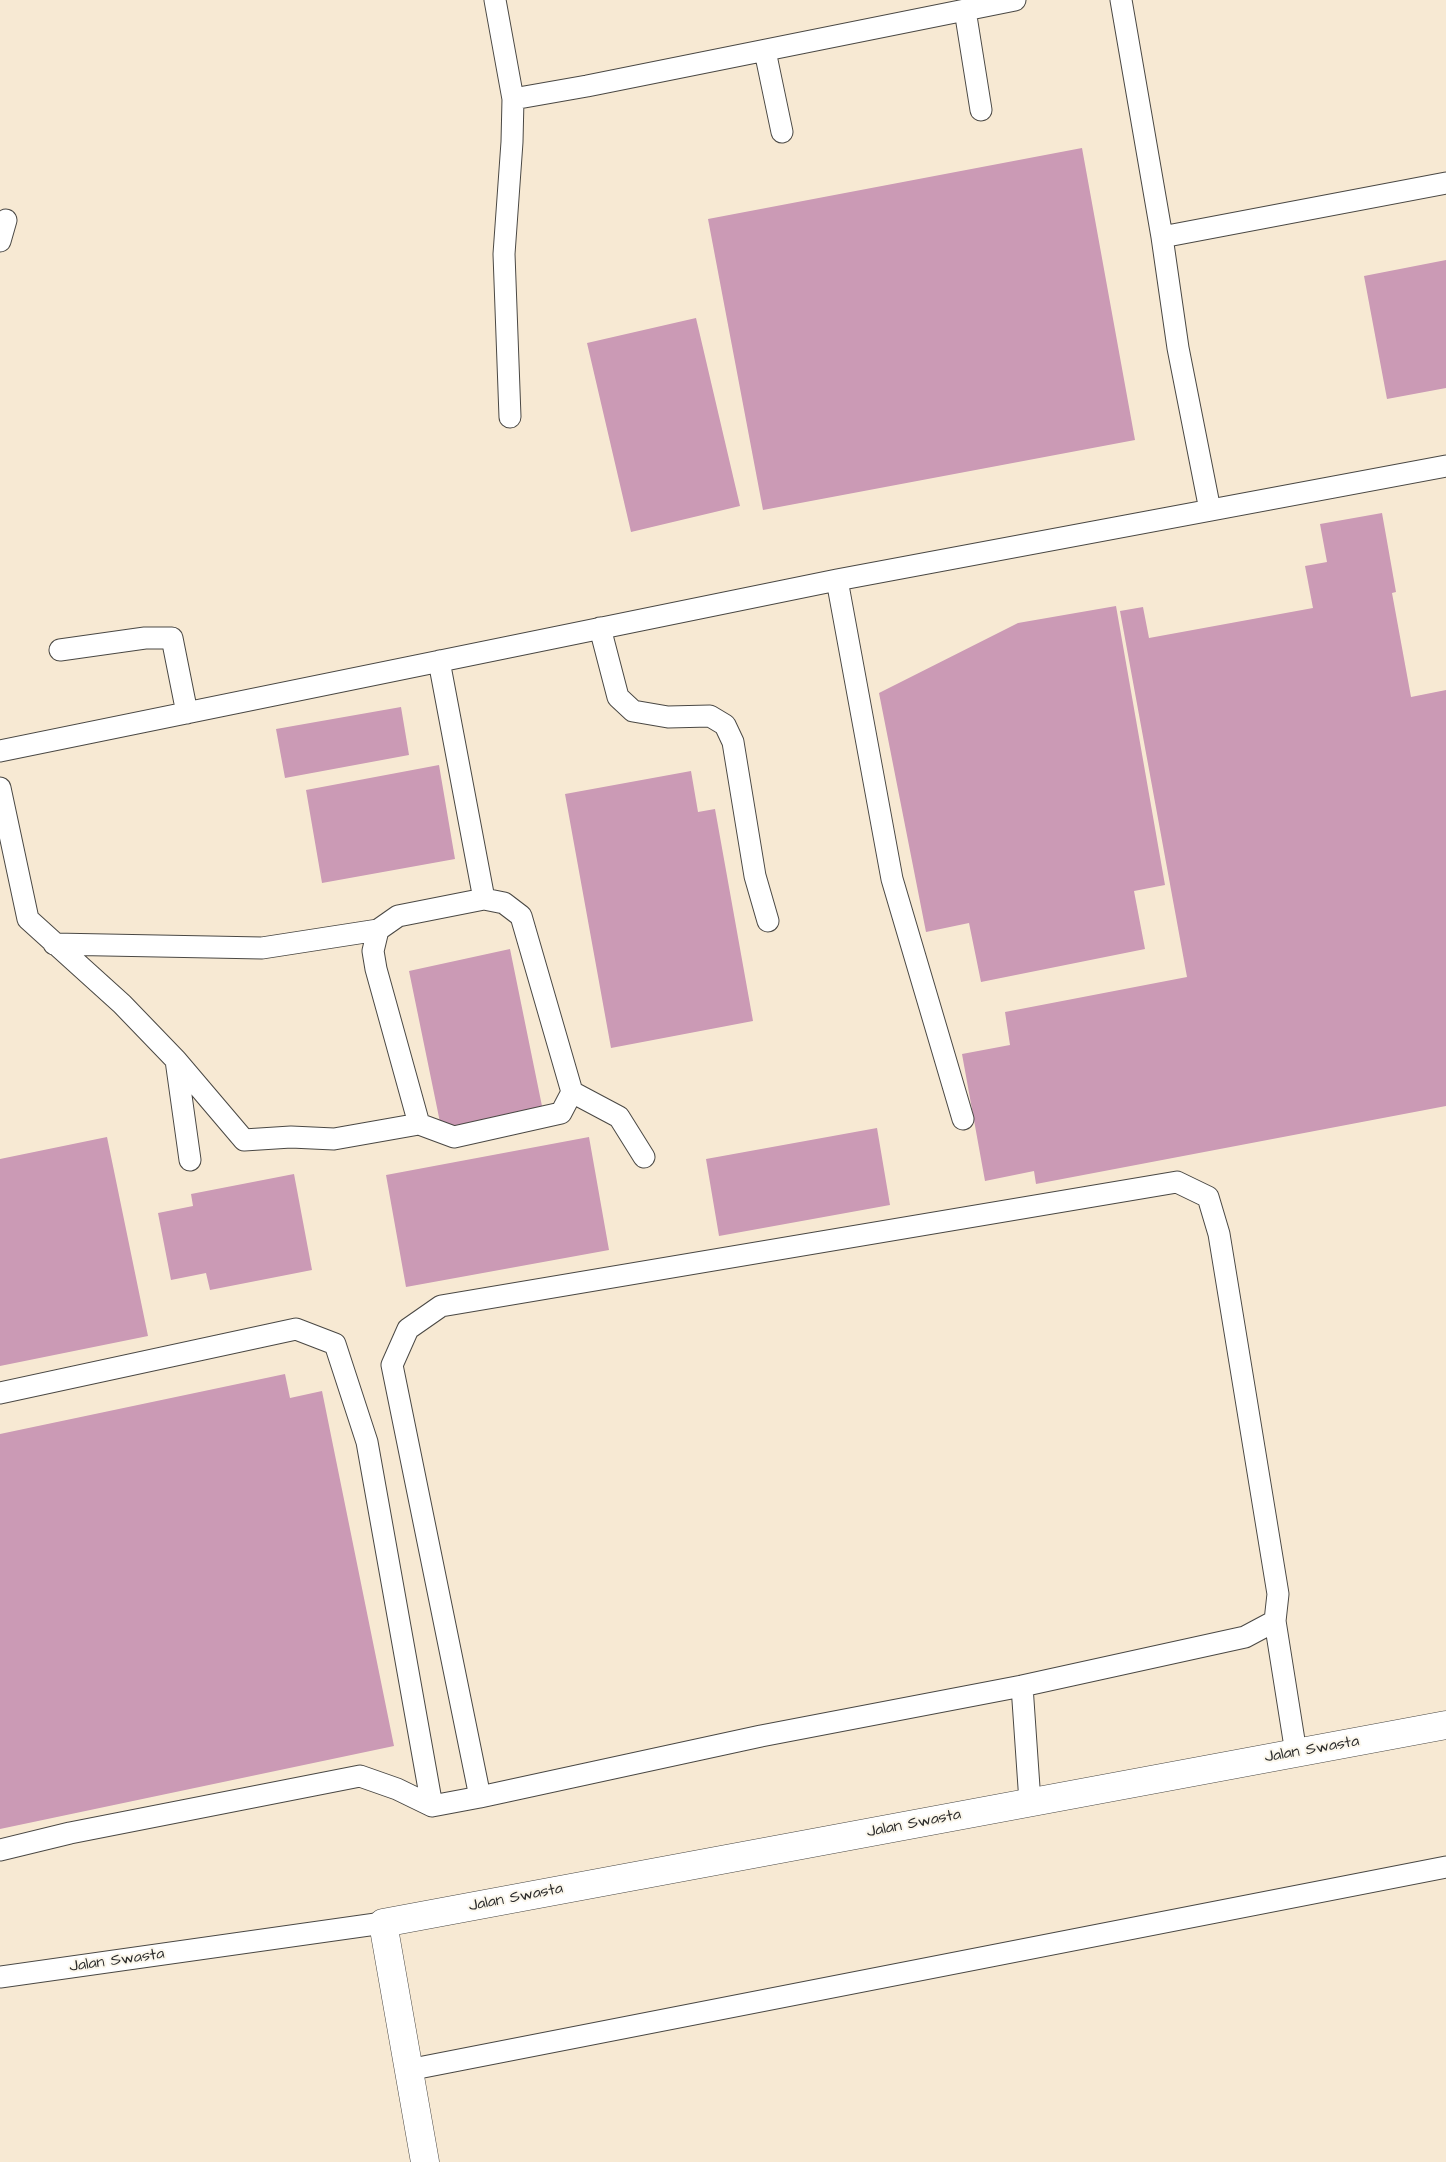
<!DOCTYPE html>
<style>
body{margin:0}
canvas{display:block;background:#f7e9d3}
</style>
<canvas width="1446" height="2162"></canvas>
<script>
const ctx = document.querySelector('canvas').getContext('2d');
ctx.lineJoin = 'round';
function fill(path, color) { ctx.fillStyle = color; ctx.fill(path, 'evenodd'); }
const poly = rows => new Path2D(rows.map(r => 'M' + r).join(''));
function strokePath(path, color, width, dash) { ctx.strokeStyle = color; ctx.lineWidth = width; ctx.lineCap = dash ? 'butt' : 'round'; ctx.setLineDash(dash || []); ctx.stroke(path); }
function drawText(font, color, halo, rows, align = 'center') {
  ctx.font = font + ' "Architects Daughter",sans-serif'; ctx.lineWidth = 4; ctx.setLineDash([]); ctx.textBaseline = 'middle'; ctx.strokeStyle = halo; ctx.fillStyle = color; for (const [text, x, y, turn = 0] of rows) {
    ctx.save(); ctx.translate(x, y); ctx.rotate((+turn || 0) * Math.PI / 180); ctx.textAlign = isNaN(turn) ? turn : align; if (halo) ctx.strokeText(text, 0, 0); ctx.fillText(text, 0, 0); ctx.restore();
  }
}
fill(poly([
 [1082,148,1135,440,763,510,708,219],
 [1446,260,1446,388,1387,399,1364,276],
 [696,318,740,506,631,532,587,343],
 [1382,513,1396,592,1392,593,1411,697,1446,690,1446,1106,1036,1184,1034,1171,985,1181,962,1054,1010,1045,1005,1012,1187,977,1120,611,1143,607,1149,638,1313,608,1305,566,1327,562,1320,524],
 [1116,606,1165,885,1134,891,1145,949,981,982,969,923,926,932,879,693,1018,623],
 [401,707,409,755,285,778,276,729],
 [439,765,455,859,322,883,306,790],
 [691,771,698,812,715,809,753,1021,611,1048,565,794],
 [510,949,543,1111,442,1132,409,971],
 [877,1128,890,1205,719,1236,706,1159],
 [107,1137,148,1336,0,1366,0,1159],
 [589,1137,609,1250,406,1287,386,1175],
 [294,1174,312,1270,210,1290,206,1273,171,1280,158,1213,193,1206,191,1194],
 [285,1374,290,1398,322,1391,394,1746,0,1829,0,1434]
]), '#cb9ab5');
const service = poly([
 [495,0,513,99,587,86,1015,0],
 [1121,0,1162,237,1178,348,1210,510],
 [965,10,981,110],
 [765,51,782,132],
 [1162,237,1446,183],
 [0,241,6,220],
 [510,417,504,254,512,142,513,99],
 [837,580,892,879,963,1119],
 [600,628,618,697,633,711,668,717,710,716,725,725,733,742,755,876,768,921],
 [60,650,145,638,172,638,187,713],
 [439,661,484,899],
 [0,751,837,580,1446,466],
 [0,788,28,919,122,1004,176,1060,190,1160],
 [378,930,373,951,376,969,419,1124,454,1137,561,1113,572,1092],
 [54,944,262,948,378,930,398,916,484,899,504,903,521,916,572,1092,619,1117,644,1157],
 [176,1060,244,1140,291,1137,334,1139,419,1124],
 [0,1393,296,1329,335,1344,367,1442,432,1806],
 [1275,1621,1296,1753],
 [1022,1686,1030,1802],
 [0,1850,70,1833,360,1776,397,1789,432,1806,480,1797,761,1736,1022,1686,1245,1637,1275,1621,1278,1594,1219,1234,1208,1197,1177,1182,441,1306,408,1329,392,1365,480,1797],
 [0,1977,383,1923],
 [408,2070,1446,1867]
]);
const minor = poly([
 [425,2162,383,1923,1446,1725]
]);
strokePath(service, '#4a4844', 23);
strokePath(minor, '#4a4844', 29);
strokePath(service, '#fff', 21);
strokePath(minor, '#fff', 28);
drawText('16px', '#2b2b2b', '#fbf7ec', [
 ["Jalan Swasta",1312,1750,-10],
 ["Jalan Swasta",914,1824,-11],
 ["Jalan Swasta",516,1898,-11],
 ["Jalan Swasta",117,1961,-8]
]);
</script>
